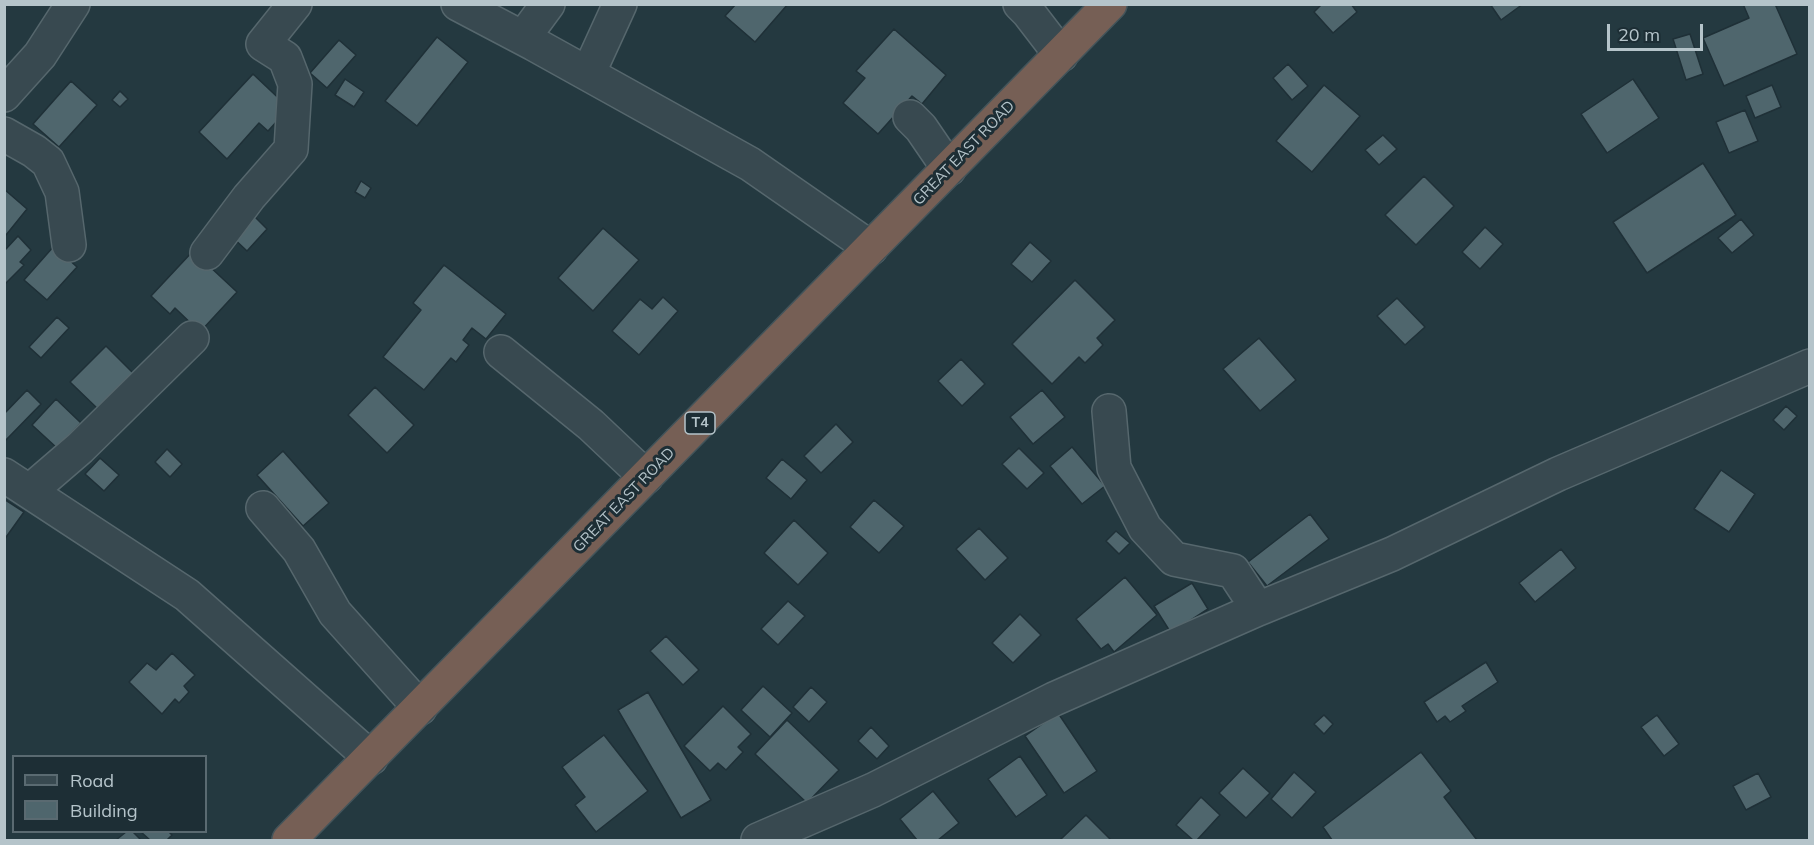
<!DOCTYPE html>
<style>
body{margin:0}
#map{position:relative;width:1814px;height:845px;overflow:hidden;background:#243940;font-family:Mulish,sans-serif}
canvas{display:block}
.frame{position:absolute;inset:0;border:6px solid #b5c4ca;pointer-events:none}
.legend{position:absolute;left:12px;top:755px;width:195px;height:78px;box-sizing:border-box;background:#1d2e35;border:2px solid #5a6a71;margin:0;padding:8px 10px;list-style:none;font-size:18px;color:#b5c4ca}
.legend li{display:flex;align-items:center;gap:12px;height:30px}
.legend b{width:30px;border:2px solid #5a6a71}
.scale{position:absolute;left:1607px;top:24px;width:96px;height:27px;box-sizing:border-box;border:3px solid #b5c4ca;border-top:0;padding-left:8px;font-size:18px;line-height:21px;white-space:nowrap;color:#b5c4ca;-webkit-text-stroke:4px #1d2e35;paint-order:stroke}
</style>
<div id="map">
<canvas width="1814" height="845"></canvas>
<div class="frame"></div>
<ul class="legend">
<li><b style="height:8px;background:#384950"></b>Road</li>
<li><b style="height:16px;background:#4f666d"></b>Building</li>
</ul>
<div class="scale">20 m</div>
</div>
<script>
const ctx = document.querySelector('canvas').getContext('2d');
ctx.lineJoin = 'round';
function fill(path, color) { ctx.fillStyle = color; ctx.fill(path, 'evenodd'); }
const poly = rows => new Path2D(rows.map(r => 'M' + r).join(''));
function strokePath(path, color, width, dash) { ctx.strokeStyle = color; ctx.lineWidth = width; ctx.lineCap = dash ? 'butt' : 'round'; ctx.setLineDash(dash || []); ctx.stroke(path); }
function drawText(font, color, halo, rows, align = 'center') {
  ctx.font = font + ' Mulish,sans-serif'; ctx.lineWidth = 6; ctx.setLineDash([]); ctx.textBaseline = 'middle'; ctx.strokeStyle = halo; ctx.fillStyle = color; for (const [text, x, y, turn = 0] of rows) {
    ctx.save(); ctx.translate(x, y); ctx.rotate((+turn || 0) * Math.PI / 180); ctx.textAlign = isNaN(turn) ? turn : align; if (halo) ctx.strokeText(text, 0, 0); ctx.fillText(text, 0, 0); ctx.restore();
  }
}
const building = poly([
 [736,4,788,4,755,42,725,16,736,4],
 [1322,4,1351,4,1357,12,1333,33,1314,12,1322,4],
 [1490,4,1523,4,1501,20,1490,4],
 [1743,4,1775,4,1797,54,1724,86,1703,38,1749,18,1743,4],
 [894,29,946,75,922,104,912,96,878,134,843,103,865,78,856,71,894,29],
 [1690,34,1703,74,1686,80,1673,39,1690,34],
 [437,37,468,62,417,126,385,101,437,37],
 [339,40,356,55,327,88,310,73,339,40],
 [1288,64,1308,86,1292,100,1273,78,1288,64],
 [253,74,289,108,268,131,259,123,227,159,199,132,253,74],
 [345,79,364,92,354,107,335,95,345,79],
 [1633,79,1659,118,1607,153,1581,114,1633,79],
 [71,81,97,105,59,147,33,124,71,81],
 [1324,85,1360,116,1312,172,1276,141,1324,85],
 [1772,85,1781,107,1755,118,1746,96,1772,85],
 [120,91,128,99,120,107,112,100,120,91],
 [1745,110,1758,141,1729,153,1716,122,1745,110],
 [1383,135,1397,149,1379,165,1365,150,1383,135],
 [1703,163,1736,215,1647,273,1613,222,1703,163],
 [1424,176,1454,206,1416,245,1385,215,1424,176],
 [361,181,371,188,365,198,355,192,361,181],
 [4,189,27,209,6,235,4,234,4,189],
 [251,213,267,229,247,251,230,235,251,213],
 [1741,219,1754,235,1732,253,1718,238,1741,219],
 [1485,227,1503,244,1480,269,1462,252,1485,227],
 [603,228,639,260,593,311,558,278,603,228],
 [18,236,31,250,20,262,24,265,4,285,4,247,6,249,18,236],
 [1030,242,1051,261,1032,282,1011,264,1030,242],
 [54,246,77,267,47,300,24,280,54,246],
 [193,251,237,292,200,332,175,308,170,314,151,296,193,251],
 [444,265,506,314,486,339,472,328,463,340,469,345,456,362,451,358,424,390,383,357,421,310,413,303,444,265],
 [1075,280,1115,320,1097,338,1103,345,1085,363,1079,357,1052,384,1012,344,1075,280],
 [663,297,678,311,639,355,612,331,640,299,652,309,663,297],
 [1397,298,1425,327,1405,345,1377,316,1397,298],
 [57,317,69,328,41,358,29,347,57,317],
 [1259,338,1296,380,1260,411,1223,369,1259,338],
 [106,346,134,374,99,410,70,382,106,346],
 [961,359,985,384,962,406,938,381,961,359],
 [375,387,414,425,387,453,348,415,375,387],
 [27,390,41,404,4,442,4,414,27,390],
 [1042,390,1065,417,1033,444,1010,417,1042,390],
 [56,399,81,423,57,448,32,425,56,399],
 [1786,406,1797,416,1784,430,1773,420,1786,406],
 [836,424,853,442,821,473,804,456,836,424],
 [1072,447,1105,486,1082,504,1050,466,1072,447],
 [1019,448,1044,473,1027,489,1002,464,1019,448],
 [167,449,182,464,170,477,155,462,167,449],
 [283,451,329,503,303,526,257,475,283,451],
 [100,458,119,475,104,491,85,474,100,458],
 [782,459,807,480,791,499,766,478,782,459],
 [1721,470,1755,494,1729,532,1694,509,1721,470],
 [4,499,24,512,4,540,4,499],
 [874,500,904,526,879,553,850,527,874,500],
 [1310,514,1329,539,1267,586,1248,562,1310,514],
 [794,520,828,553,798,585,764,553,794,520],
 [979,528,1008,558,985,580,956,549,979,528],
 [1116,531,1130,543,1119,554,1106,541,1116,531],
 [1561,549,1576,568,1535,602,1519,583,1561,549],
 [1125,577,1157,615,1114,652,1108,644,1101,649,1076,619,1125,577],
 [1192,583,1208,609,1171,633,1154,606,1192,583],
 [788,601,805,616,778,645,761,629,788,601],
 [1020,614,1041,635,1013,663,992,643,1020,614],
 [666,636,699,670,683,685,650,651,666,636],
 [172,653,195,675,184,686,189,692,179,703,175,699,162,714,129,682,147,663,156,670,172,653],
 [1486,662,1498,682,1462,706,1466,711,1450,722,1445,716,1437,722,1424,702,1486,662],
 [763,686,792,713,770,737,741,710,763,686],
 [811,687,827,702,809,722,793,707,811,687],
 [648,692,711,800,681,818,618,710,648,692],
 [723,706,751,734,738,747,743,752,726,770,718,763,710,771,684,746,723,706],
 [1058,713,1097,771,1064,793,1025,736,1058,713],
 [1324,715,1333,724,1324,734,1314,724,1324,715],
 [1657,715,1679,744,1664,756,1641,727,1657,715],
 [787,720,839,770,807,803,755,754,787,720],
 [871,727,889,746,877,759,858,741,871,727],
 [604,735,648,791,596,832,575,805,585,797,562,767,604,735],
 [1421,752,1451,791,1444,797,1477,840,1332,840,1323,827,1421,752],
 [1020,756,1047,795,1016,817,988,779,1020,756],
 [1243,768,1270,793,1246,818,1219,793,1243,768],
 [1294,772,1316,792,1292,818,1271,799,1294,772],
 [1758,773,1771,797,1746,810,1733,786,1758,773],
 [933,791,959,823,938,840,917,840,900,819,933,791],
 [1201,797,1220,815,1197,840,1193,840,1176,825,1201,797],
 [1086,815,1111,840,1060,840,1086,815],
 [126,832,133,832,141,840,116,840,126,832],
 [141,832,169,832,172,835,167,840,150,840,141,832]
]);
fill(building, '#4f666d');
strokePath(building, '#1f3037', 1.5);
const minor = poly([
 [458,4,534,44,750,164,871,248],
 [1020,4,1028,12,1061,55],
 [523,38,548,4],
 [588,74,620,4],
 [4,95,40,55,73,4],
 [910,117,921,128,949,169],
 [4,134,34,151,48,162,62,192,69,245],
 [207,253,249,197,291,149,295,84,285,58,263,44,295,4],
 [501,352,591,425,646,477],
 [1109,411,1114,468,1145,528,1174,559,1233,571,1258,609],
 [4,475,187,595,371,758],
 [30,491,80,448,192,338],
 [263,508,299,550,335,613,420,708],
 [758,840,873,790,1054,699,1258,609,1392,554,1558,474,1810,366]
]);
const highway = poly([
 [289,840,1110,4]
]);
strokePath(minor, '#56676d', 36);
strokePath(highway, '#43545a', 36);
strokePath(minor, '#384950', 33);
strokePath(highway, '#765f55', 33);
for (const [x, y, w] of [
 [700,423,30]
]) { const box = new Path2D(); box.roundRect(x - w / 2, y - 11, w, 22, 4.5); ctx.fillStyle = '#1d2e35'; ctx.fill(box); strokePath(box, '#b5c4ca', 1.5); }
drawText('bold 14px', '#b5c4ca', null, [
 ["T4",700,423]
]);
drawText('15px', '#b5c4ca', '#1d2e35', [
 ["GREAT EAST ROAD",964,153,-46],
 ["GREAT EAST ROAD",624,500,-46]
]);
</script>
